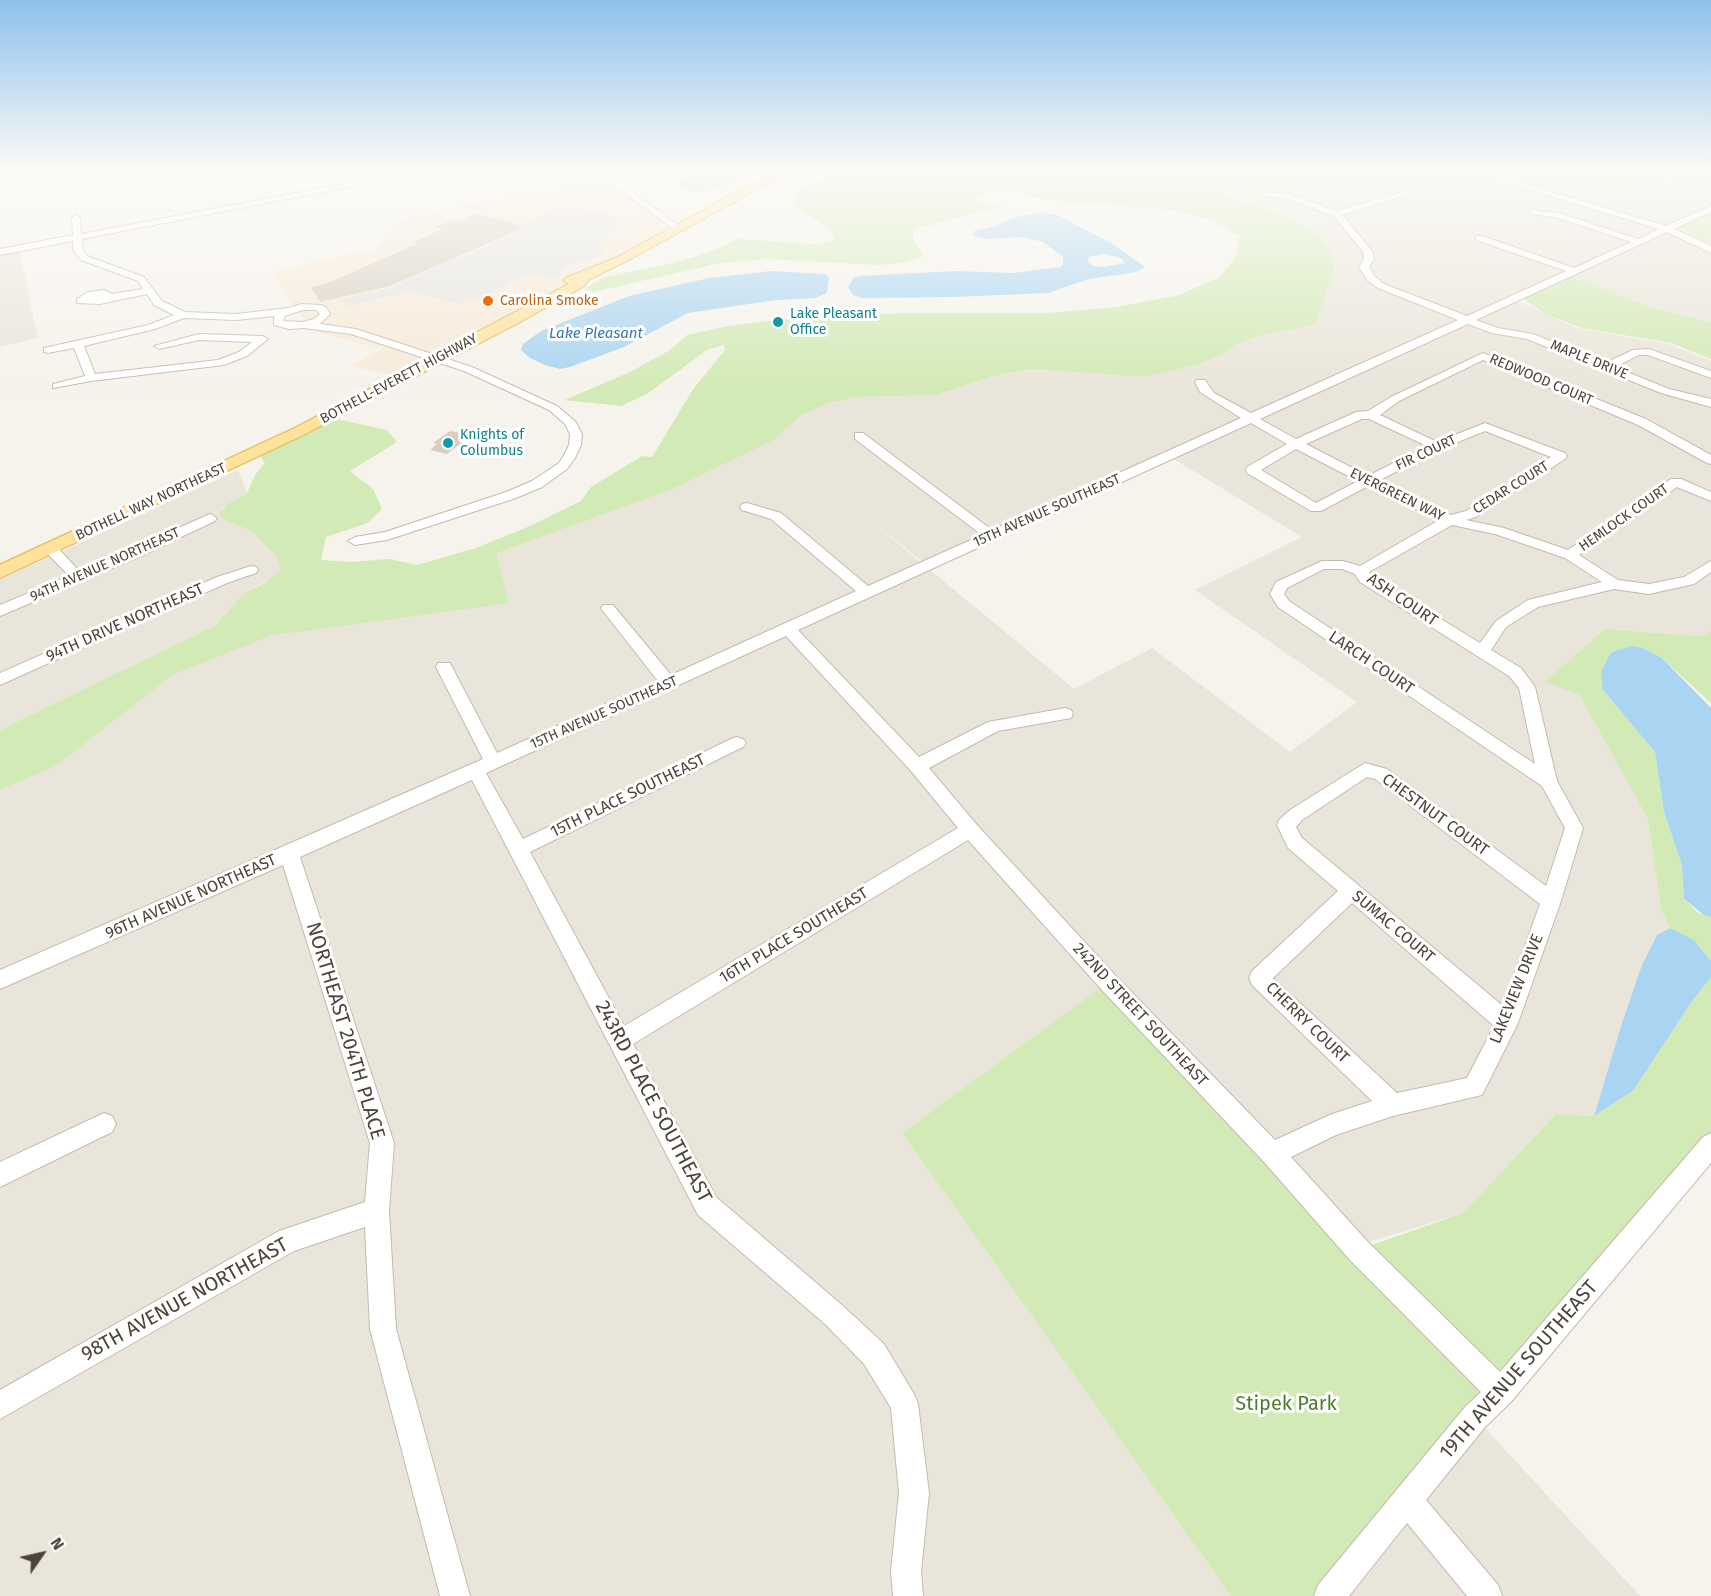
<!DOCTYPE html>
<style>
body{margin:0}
#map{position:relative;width:1711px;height:1596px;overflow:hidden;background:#f6f3ec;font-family:"Fira Sans",sans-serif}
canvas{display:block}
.north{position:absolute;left:12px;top:1524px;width:60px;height:60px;-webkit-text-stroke:4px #fff;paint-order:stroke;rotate:56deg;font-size:16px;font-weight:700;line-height:24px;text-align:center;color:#4b4439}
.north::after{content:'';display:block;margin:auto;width:21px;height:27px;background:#4b4439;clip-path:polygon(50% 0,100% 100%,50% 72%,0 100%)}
</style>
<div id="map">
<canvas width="1711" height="1596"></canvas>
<div class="north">N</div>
</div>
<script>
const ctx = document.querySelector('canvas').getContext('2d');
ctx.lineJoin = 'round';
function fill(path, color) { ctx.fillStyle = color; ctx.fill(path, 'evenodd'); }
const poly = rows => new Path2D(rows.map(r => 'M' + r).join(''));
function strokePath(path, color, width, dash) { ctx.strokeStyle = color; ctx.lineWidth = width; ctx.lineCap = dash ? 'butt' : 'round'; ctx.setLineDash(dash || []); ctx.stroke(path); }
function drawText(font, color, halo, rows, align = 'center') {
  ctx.font = font + ' "Fira Sans",sans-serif'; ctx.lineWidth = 6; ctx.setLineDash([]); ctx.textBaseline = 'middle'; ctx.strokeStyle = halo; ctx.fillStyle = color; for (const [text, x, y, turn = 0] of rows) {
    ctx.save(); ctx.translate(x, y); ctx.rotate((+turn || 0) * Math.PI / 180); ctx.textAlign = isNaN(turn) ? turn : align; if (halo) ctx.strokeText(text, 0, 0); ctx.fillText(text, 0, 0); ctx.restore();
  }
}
fill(poly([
 [1372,169,1395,171,1399,169,1711,169,1711,209,1672,228,1711,244,1711,322,1647,306,1562,273,1198,443,1518,301,1576,328,1668,344,1711,361,1711,631,1700,636,1605,629,1544,682,1579,693,1648,819,1661,909,1670,928,1657,935,1642,965,1621,1026,1594,1116,1556,1114,1463,1213,1349,1248,1108,982,902,1133,1231,1596,0,1596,0,790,56,766,174,674,226,651,271,636,509,602,497,553,673,489,774,440,800,416,828,403,858,397,935,395,998,375,1034,369,1085,371,1225,353,1235,345,1261,335,1315,325,1318,235,1284,214,1217,191,1220,187,1240,186,1283,190,1351,171],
 [1169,456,1302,537,1195,590,1357,702,1290,752,1152,648,1074,689,860,512,928,566],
 [19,249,38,338,0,347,0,252],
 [238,470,247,493,222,509,225,521,250,530,276,556,281,568,279,571,270,579,244,593,216,625,0,730,0,580],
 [1475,1417,1640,1596,1329,1596]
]), '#eae5da');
fill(poly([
 [603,177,678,228,404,378,352,366,381,349,311,331,271,272,374,249,402,219]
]), '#f7ead8');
fill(poly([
 [859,169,1372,169,1351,171,1283,190,1240,186,1220,187,1217,191,1228,196,1284,214,1318,235,1328,247,1334,269,1315,325,1261,335,1235,345,1225,353,1200,364,1145,377,1034,369,998,375,935,395,858,397,828,403,800,416,774,440,673,489,497,553,509,603,270,636,174,674,56,766,0,790,0,730,216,625,244,593,265,583,279,571,281,568,276,556,250,530,225,521,219,514,228,504,247,493,255,475,265,463,258,452,327,417,387,430,397,442,350,471,373,489,382,509,368,523,326,537,321,560,351,562,388,559,417,565,476,548,530,526,581,501,591,487,642,456,652,457,694,388,725,350,724,345,707,350,647,394,621,406,565,400,632,371,670,350,687,335,728,326,782,319,902,313,1047,313,1117,307,1179,295,1220,277,1237,255,1239,236,1213,220,1173,210,1049,200,1032,198,1010,189,992,190,974,197,982,203,1008,204,913,230,913,239,924,256,903,263,878,265,765,259,716,264,594,292,585,289,601,278,673,263,710,252,737,239,818,244,835,239,826,226,792,206,798,190,828,177],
 [1550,169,1617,169,1620,175,1650,189,1641,193,1611,192,1597,188,1586,181,1596,176,1573,171,1569,174,1556,172],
 [1711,210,1711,244,1672,228],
 [1562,273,1647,306,1711,322,1711,359,1671,343,1581,328,1546,314,1517,295],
 [1605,629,1700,636,1711,631,1711,703,1662,658,1631,646,1612,652,1603,690,1655,752,1664,812,1682,865,1684,899,1698,913,1711,916,1711,961,1694,940,1670,928,1661,909,1648,819,1579,694,1544,682],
 [1711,977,1711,1145,1330,1596,1231,1596,902,1133,1108,982,1358,1250,1463,1213,1556,1114,1594,1116,1633,1091,1690,1004]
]), '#d2eab5');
fill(poly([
 [558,208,604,212,618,220,622,227,595,245,606,248,602,250,606,251,590,260,583,259,558,273,562,274,555,278,526,274,474,300,469,299,458,304,410,292,347,306,342,299,391,288,454,258,460,259,530,226,526,224]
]), '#e5e3e0');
fill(poly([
 [1043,212,1057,215,1111,243,1145,267,1136,272,1089,279,1048,293,953,297,863,298,853,295,848,287,853,278,860,276,955,271,1014,273,1059,267,1063,265,1063,257,1043,242,1023,237,987,239,972,235,974,231,992,227,1013,218],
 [1104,254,1121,258,1125,263,1104,267,1093,266,1087,261,1089,257],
 [771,271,824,274,829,277,827,293,816,298,776,300,688,313,624,347,570,367,560,369,545,365,530,358,521,350,523,344,541,331,629,296,709,278],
 [1631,646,1642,648,1662,658,1711,708,1711,917,1704,915,1684,899,1682,865,1664,812,1655,752,1603,690,1601,672,1608,658,1612,652],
 [1670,928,1694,940,1711,961,1711,977,1690,1004,1633,1091,1594,1116,1621,1026,1642,965,1657,935]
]), '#a9d4f2');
fill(poly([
 [673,169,755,169,756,174,732,180,736,183,693,194,673,181,686,178],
 [476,214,522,225,519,227,523,228,390,286,320,302,311,287,328,283,417,244,412,243,443,229,436,227,453,219,460,221],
 [450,431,472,435,447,454,430,450,437,444,433,443]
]), '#d8cfc1');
const minor = poly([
 [423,169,441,169,82,239,83,250,87,256,144,277,162,301,185,312,236,314,288,308,302,304,321,305,326,307,330,314,320,324,356,329,472,367,557,406,576,422,582,434,581,445,575,458,567,469,542,487,516,498,387,540,355,545,348,541,355,537,385,532,506,492,532,481,559,463,563,457,569,445,570,434,565,424,549,410,464,371,351,334,304,328,289,329,274,325,274,316,236,320,184,318,155,329,84,346,95,374,218,360,239,352,252,342,199,340,159,349,154,346,199,334,263,336,268,339,247,356,224,365,91,381,53,388,53,384,85,376,74,348,48,353,44,352,44,348,148,325,174,315,154,305,147,294,100,304,77,303,77,299,88,292,104,290,112,294,143,289,138,281,81,260,73,250,73,241,0,255,0,249,73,235,72,218,76,215,80,218,81,234,423,169],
 [303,310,316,310,320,314,314,319,303,322,283,321,285,316,303,310],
 [592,169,601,169,682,228,675,230,592,169],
 [761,169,775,169,787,174,783,176,761,169],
 [1461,169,1474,169,1666,226,1711,206,1711,212,1674,229,1711,246,1711,253,1667,232,1476,320,1498,328,1533,334,1605,363,1633,350,1649,349,1711,371,1711,378,1648,355,1639,355,1615,367,1669,389,1711,399,1711,407,1661,393,1527,339,1492,333,1468,324,1260,419,1296,439,1356,412,1368,411,1391,397,1483,353,1646,419,1711,455,1711,464,1707,463,1638,425,1483,360,1399,401,1380,415,1437,442,1485,423,1565,453,1567,456,1565,459,1476,517,1466,520,1504,528,1568,550,1671,479,1681,479,1711,492,1711,501,1677,487,1579,555,1618,580,1649,584,1684,577,1711,561,1711,572,1694,584,1649,594,1614,589,1538,607,1506,627,1491,650,1521,668,1535,687,1557,781,1583,828,1561,901,1518,1023,1482,1095,1393,1116,1336,1135,1291,1157,1367,1241,1500,1372,1703,1137,1711,1133,1711,1163,1511,1402,1485,1427,1426,1500,1498,1585,1502,1596,1467,1596,1407,1523,1349,1596,1314,1596,1318,1585,1465,1407,1481,1392,1349,1259,1264,1162,1101,989,968,840,633,1044,716,1197,843,1306,884,1344,914,1394,918,1404,929,1493,921,1571,923,1596,893,1596,891,1571,899,1493,891,1408,864,1364,825,1324,698,1215,472,780,300,857,394,1143,389,1211,396,1329,470,1596,440,1596,370,1329,365,1227,294,1251,0,1419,0,1390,279,1231,365,1202,370,1143,283,865,0,989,0,970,483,759,436,667,438,663,450,663,497,753,658,681,603,611,601,608,603,605,613,605,671,675,856,591,771,519,742,510,740,507,742,504,747,503,781,513,868,586,982,535,855,439,855,433,863,433,992,530,1241,418,1200,392,1195,382,1197,380,1205,380,1214,393,1251,413,1458,320,1378,288,1367,280,1359,267,1364,259,1363,252,1334,216,1284,198,1266,196,1266,192,1288,194,1337,211,1413,189,1413,193,1342,215,1373,252,1374,259,1369,267,1374,276,1384,284,1467,316,1566,271,1476,240,1476,236,1482,236,1574,268,1631,242,1555,217,1531,214,1531,210,1559,213,1638,239,1659,229,1461,169],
 [1362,419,1369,419,1427,446,1368,476,1306,444,1362,419],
 [1251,423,1287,444,1247,467,1246,470,1247,473,1311,511,1321,511,1368,486,1439,520,1360,566,1343,561,1322,561,1276,582,1270,594,1278,607,1542,786,1565,828,1546,886,1387,769,1365,763,1290,810,1279,820,1277,825,1288,848,1338,891,1252,971,1249,978,1252,985,1372,1101,1332,1114,1275,1140,1115,975,977,825,929,768,998,731,1071,718,1073,714,1071,710,1065,708,988,722,919,757,798,630,1251,423],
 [1485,431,1551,457,1466,511,1451,515,1378,481,1441,449,1485,431],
 [1296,449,1358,481,1316,503,1261,470,1296,449],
 [1452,525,1495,534,1565,558,1602,582,1528,600,1496,621,1480,643,1371,576,1369,572,1452,525],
 [1324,569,1342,569,1355,574,1360,582,1509,676,1519,688,1535,764,1289,601,1284,594,1287,588,1324,569],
 [786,636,911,771,958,828,624,1026,530,852,743,747,746,743,743,739,737,737,731,739,523,839,486,773,786,636],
 [1367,777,1375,779,1540,904,1503,1006,1302,838,1296,827,1302,820,1367,777],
 [1352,903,1494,1026,1467,1078,1397,1093,1273,978,1352,903],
 [1654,169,1664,169,1679,179,1672,181,1654,169],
 [210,514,217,518,215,521,141,556,0,616,0,605,69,576,46,552,44,549,46,546,56,546,80,572,210,514],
 [251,566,256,567,258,570,256,573,227,583,0,685,0,673,217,577,251,566],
 [104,1113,112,1116,116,1124,112,1132,0,1187,0,1162,104,1113]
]);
const major = poly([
 [788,169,802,169,763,186,626,261,588,280,584,286,516,324,305,434,0,578,0,565,295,428,569,284,564,281,566,278,618,257,755,182,788,169]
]);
strokePath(minor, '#c2bbae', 2);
strokePath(major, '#e6c16a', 3);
fill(minor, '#fff');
fill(major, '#ffe39c');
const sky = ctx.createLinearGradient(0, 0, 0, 393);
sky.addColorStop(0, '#8fc1ec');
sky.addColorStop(0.43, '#fbfaf6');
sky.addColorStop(1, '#fbfaf600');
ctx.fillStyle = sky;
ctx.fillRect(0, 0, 1711, 393);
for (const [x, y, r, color] of [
 [488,301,6,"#e8710a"],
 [778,322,6,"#0f9aa8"],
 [448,443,6,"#0f9aa8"]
]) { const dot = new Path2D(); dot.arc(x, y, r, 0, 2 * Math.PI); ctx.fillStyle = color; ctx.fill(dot); strokePath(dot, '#fff', 2); }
drawText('14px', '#c56008', '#fff', [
 ["Carolina Smoke",500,301]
], 'left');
drawText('14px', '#0d838f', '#fff', [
 ["Lake Pleasant",790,314],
 ["Office",790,330],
 ["Knights of",460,435],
 ["Columbus",460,451]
], 'left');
drawText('14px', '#4b4439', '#fff', [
 ["MAPLE DRIVE",1589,360,22],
 ["BOTHELL-EVERETT HIGHWAY",399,379,-28],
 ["REDWOOD COURT",1541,380,23],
 ["FIR COURT",1426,453,-25],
 ["CEDAR COURT",1511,488,-32],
 ["EVERGREEN WAY",1397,495,26],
 ["BOTHELL WAY NORTHEAST",151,502,-25],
 ["15TH AVENUE SOUTHEAST",1047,511,-24],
 ["HEMLOCK COURT",1624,518,-35],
 ["94TH AVENUE NORTHEAST",105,565,-24],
 ["15TH AVENUE SOUTHEAST",604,713,-24]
]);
drawText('italic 15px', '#2e7ab2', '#fff', [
 ["Lake Pleasant",596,334]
]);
drawText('16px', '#4b4439', '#fff', [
 ["ASH COURT",1402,600,34],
 ["94TH DRIVE NORTHEAST",125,623,-24],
 ["LARCH COURT",1371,663,34],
 ["15TH PLACE SOUTHEAST",628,796,-26],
 ["CHESTNUT COURT",1435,815,36],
 ["96TH AVENUE NORTHEAST",191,897,-24],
 ["SUMAC COURT",1393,927,40],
 ["16TH PLACE SOUTHEAST",794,936,-31],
 ["LAKEVIEW DRIVE",1517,989,-68],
 ["242ND STREET SOUTHEAST",1140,1015,47],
 ["CHERRY COURT",1307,1023,44]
]);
drawText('20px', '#4b4439', '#fff', [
 ["NORTHEAST 204TH PLACE",345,1031,73],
 ["243RD PLACE SOUTHEAST",653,1102,62],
 ["98TH AVENUE NORTHEAST",185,1300,-29],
 ["19TH AVENUE SOUTHEAST",1519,1370,-49]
]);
drawText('20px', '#4a7f2a', '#fff', [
 ["Stipek Park",1286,1404]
]);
</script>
